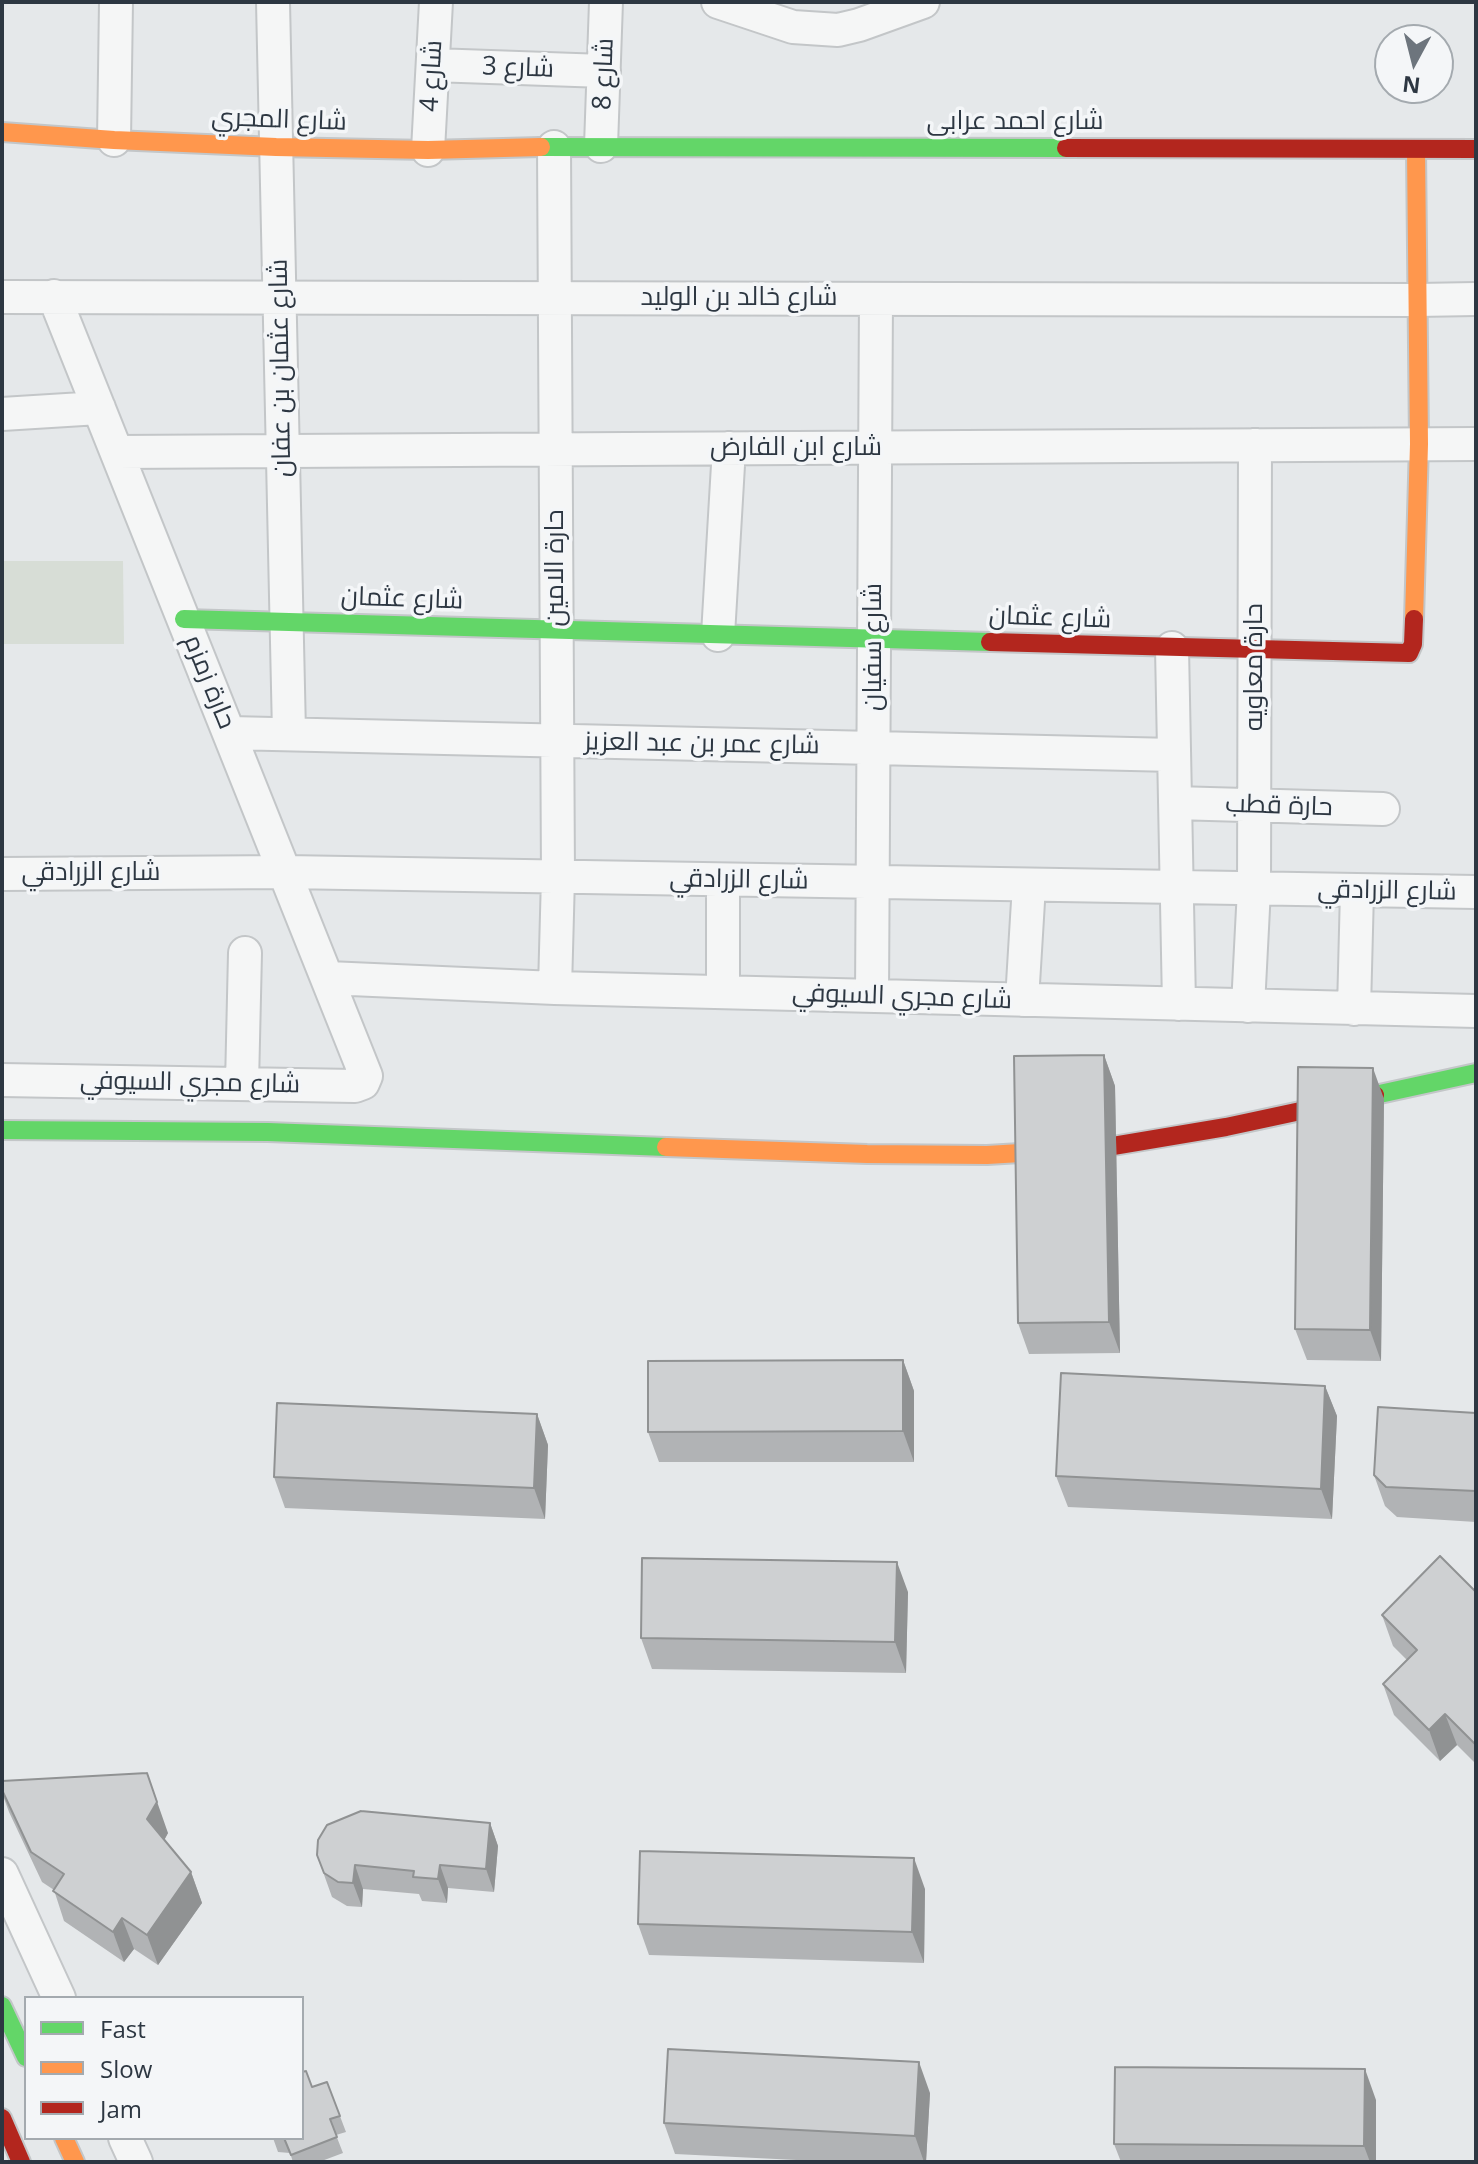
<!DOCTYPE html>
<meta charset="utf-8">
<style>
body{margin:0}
#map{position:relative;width:1478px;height:2164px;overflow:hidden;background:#e5e8ea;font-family:"Open Sans",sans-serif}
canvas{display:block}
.frame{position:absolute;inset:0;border:4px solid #2d3742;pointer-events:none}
.legend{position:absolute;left:24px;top:1996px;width:280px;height:144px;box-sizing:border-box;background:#f4f6f8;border:2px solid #a4aaaf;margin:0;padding:10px 14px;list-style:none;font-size:24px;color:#2d3742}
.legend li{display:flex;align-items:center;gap:16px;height:40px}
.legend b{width:40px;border:2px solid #a4aaaf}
.north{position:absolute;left:1374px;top:24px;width:80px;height:80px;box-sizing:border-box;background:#f4f6f8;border:2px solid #a4aaaf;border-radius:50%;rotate:187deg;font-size:22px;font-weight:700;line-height:32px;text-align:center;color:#2d3742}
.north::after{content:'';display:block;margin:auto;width:28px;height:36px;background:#6d757d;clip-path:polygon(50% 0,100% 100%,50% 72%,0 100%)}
</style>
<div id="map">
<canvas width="1478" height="2164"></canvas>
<div class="frame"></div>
<ul class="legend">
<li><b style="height:10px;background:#63d668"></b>Fast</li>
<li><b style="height:10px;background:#ff974d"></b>Slow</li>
<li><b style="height:10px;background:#b3261e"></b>Jam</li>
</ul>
<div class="north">N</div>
</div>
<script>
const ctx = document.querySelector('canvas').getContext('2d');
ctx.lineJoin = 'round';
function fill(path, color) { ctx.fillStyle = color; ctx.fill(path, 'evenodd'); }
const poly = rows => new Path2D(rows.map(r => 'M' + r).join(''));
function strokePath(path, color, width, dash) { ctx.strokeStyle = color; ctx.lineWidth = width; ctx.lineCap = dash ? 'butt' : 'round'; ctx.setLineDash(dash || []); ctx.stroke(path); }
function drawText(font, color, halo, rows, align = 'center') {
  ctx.font = font + ' "Open Sans",Cairo,sans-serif'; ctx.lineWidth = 7; ctx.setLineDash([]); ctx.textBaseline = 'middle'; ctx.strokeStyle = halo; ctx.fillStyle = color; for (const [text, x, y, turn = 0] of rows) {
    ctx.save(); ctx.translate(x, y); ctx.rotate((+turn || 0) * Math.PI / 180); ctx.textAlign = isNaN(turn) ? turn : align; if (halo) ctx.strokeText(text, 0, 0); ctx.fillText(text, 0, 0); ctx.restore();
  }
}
fill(poly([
 [2,561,123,561,124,644,2,644]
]), '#d7ddd6');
const street = poly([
 [273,2,289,733],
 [718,2,793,27,838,30,859,25,923,2],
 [433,65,604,71],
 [114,140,116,2],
 [601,146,606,2],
 [554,147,558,877,555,988],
 [428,150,436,2],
 [2,297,1417,300,1476,299],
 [2,414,99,408],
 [117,452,1476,444],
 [718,635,729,448],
 [1172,648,1179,1004],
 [230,733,1174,755],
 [1175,803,1383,809],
 [2,874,286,872,1476,892],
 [328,978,555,988,1476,1011],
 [723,992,723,880],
 [872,996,876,299],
 [1022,1000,1029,885],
 [1248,1006,1254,889,1255,445],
 [1354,1009,1357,891],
 [2,1080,355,1086,363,1083,366,1076,54,296],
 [242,1084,245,953],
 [2,1874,59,1998],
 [125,2138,136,2162]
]);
const fast = poly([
 [541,147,1066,148],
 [184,619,990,642],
 [1375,1095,1476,1073],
 [2,1130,268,1132,666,1147],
 [2,2006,26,2057]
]);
const slow = poly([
 [2,132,114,140,276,147,428,150,541,147],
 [1414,619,1419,444,1416,149],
 [666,1147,867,1154,987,1155,1054,1151],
 [64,2138,75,2162]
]);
const jam = poly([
 [1066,148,1476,149],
 [990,642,1409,653,1413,644,1414,619],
 [1054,1151,1107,1147,1226,1127,1375,1095],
 [2,2118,21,2162]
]);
strokePath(street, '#c3c6c8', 36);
strokePath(fast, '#c3c6c8', 22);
strokePath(slow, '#c3c6c8', 22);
strokePath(jam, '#c3c6c8', 22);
strokePath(street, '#f5f6f6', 32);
strokePath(fast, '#63d668', 18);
strokePath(slow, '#ff974d', 18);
strokePath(jam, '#b3261e', 18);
fill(poly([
 [1104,1055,1115,1086,1120,1353,1029,1354,1018,1323],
 [1384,1099,1381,1361,1307,1360,1295,1329],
 [903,1360,914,1391,914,1462,659,1462,648,1432],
 [1325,1386,1337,1416,1332,1519,1068,1507,1056,1476],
 [1476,1413,1476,1522,1397,1517,1385,1506,1374,1475],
 [537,1414,548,1445,545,1519,285,1508,274,1477],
 [908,1592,906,1673,652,1669,641,1638],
 [1476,1592,1476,1764,1457,1745,1440,1761,1394,1715,1383,1684,1407,1660,1393,1646,1382,1615],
 [2,1781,168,1833,164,1840,191,1872,202,1903,158,1965,134,1949,124,1962,64,1921,54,1890,42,1882,9,1812,2,1793],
 [490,1823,498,1846,494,1892,448,1888,447,1903,422,1901,419,1894,363,1889,362,1907,347,1906,332,1897,317,1855],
 [925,1889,924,1963,649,1955,638,1924],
 [327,2082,346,2132,336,2135,343,2153,319,2162,293,2162,290,2153,278,2152,273,2138,302,2138],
 [930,2093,926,2162,837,2162,675,2154,664,2123],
 [1376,2100,1376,2162,1121,2162,1114,2144]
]), '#b1b3b5');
fill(poly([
 [1104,1055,1115,1086,1120,1353,1109,1322],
 [1373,1068,1384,1099,1381,1361,1370,1330],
 [903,1360,914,1391,914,1462,903,1431],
 [1325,1386,1337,1416,1332,1519,1321,1489],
 [537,1414,548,1445,545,1519,534,1488],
 [897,1562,908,1592,906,1673,895,1642],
 [1445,1714,1457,1745,1440,1761,1429,1730],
 [147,1773,168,1833,159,1850,147,1819],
 [490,1823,498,1846,494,1892,486,1869],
 [914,1858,925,1889,924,1963,912,1932],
 [355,1865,363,1889,362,1907,353,1883],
 [440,1865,448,1888,447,1903,438,1879],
 [191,1872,202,1903,158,1965,147,1935],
 [122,1918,134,1949,124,1962,113,1932],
 [919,2062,930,2093,926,2162,924,2162,915,2136],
 [1365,2069,1376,2100,1376,2162,1370,2162,1364,2146]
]), '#909293');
const building = poly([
 [1104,1055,1109,1322,1018,1323,1014,1056,1104,1055],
 [1298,1067,1373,1068,1370,1330,1295,1329,1298,1067],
 [903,1360,903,1431,648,1432,648,1361,903,1360],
 [1061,1373,1325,1386,1321,1489,1056,1476,1061,1373],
 [277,1403,537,1414,534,1488,274,1477,277,1403],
 [1378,1407,1476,1413,1476,1491,1386,1487,1374,1475,1378,1407],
 [1440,1556,1476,1592,1476,1745,1445,1714,1429,1730,1383,1684,1417,1650,1382,1615,1440,1556],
 [642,1558,897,1562,895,1642,641,1638,642,1558],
 [147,1773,157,1802,147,1819,191,1872,147,1935,122,1918,113,1932,53,1891,64,1874,31,1852,2,1790,2,1781,147,1773],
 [361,1811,490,1823,486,1869,440,1865,438,1879,413,1877,414,1871,355,1865,353,1883,338,1882,324,1873,317,1855,318,1840,327,1825,361,1811],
 [640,1851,914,1858,912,1932,638,1924,640,1851],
 [668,2049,919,2062,915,2136,664,2123,668,2049],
 [1115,2067,1365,2069,1364,2146,1114,2144,1115,2067],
 [306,2071,312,2087,327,2082,340,2116,330,2119,337,2137,291,2155,284,2138,302,2138,302,2072,306,2071]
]);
fill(building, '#ced0d2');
strokePath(building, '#909293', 2);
drawText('26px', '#2d3742', '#f4f6f8', [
 ["شارع 3",518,68,2],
 ["شارع 8",604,74,-88],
 ["شارع 4",432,76,-87],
 ["شارع المجري",279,120,2],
 ["شارع احمد عرابى",1015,122],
 ["شارع خالد بن الوليد",739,298],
 ["شارع عثمان بن عفان",281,368,-91],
 ["شارع ابن الفارض",796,448],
 ["حارة الامين",556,568,-90],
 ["شارع عثمان",402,599,2],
 ["شارع عثمان",1050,618,2],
 ["شارع سفيان",874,647,-90],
 ["حارة معاويه",1255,667,-90],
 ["حارة زمزم",209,682,68],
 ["شارع عمر بن عبد العزيز",702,744,1],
 ["حارة قطب",1279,806,2],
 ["شارع الزرادقي",91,873],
 ["شارع الزرادقي",739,880,1],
 ["شارع الزرادقي",1387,891,1],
 ["شارع مجري السيوفي",902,997,2],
 ["شارع مجري السيوفي",190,1083,1]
]);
</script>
